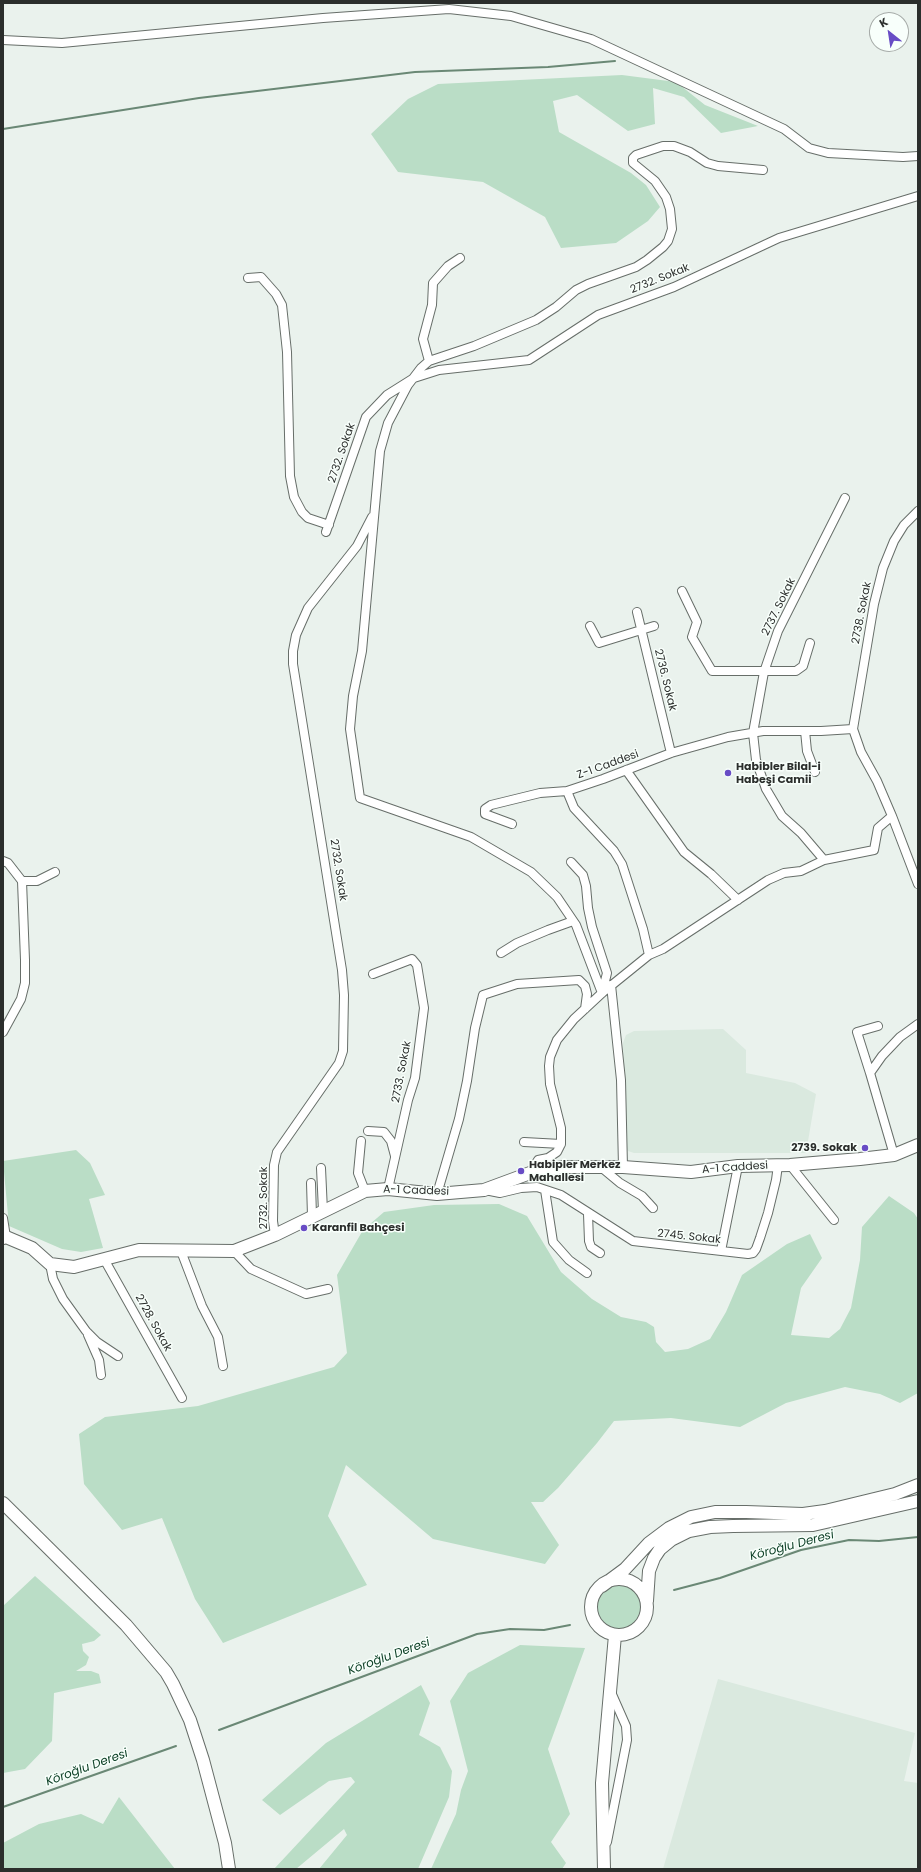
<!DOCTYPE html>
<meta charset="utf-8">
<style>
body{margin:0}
#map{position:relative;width:921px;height:1872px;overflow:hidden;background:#eaf2ed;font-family:Poppins,sans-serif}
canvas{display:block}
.frame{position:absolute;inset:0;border:4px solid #2b2e2c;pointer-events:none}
.north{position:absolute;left:869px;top:12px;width:40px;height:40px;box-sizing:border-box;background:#f8fffb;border:1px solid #a6aba8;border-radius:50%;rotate:330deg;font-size:11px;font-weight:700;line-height:16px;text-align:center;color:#2b2e2c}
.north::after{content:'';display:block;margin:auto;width:14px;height:18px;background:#684cc5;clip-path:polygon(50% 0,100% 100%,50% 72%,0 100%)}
</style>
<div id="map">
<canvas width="921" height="1872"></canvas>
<div class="frame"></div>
<div class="north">K</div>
</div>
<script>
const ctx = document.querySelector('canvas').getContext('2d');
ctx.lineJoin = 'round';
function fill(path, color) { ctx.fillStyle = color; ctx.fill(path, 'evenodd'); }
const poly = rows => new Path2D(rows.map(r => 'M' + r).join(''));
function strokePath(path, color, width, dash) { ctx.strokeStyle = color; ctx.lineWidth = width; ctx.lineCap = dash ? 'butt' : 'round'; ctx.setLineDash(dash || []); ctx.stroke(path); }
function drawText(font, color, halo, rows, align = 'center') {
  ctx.font = font + ' Poppins,sans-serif'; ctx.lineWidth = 3; ctx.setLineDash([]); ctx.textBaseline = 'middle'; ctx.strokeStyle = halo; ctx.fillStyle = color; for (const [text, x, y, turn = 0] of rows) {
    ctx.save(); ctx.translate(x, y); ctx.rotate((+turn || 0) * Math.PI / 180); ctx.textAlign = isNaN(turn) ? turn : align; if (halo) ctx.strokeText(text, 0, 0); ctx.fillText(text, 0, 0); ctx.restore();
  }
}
fill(poly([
 [723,1029,746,1050,746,1073,795,1083,816,1094,806,1153,634,1153,628,1151,625,1145,623,1043,626,1035,634,1031],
 [718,1679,915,1733,904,1781,918,1783,918,1869,663,1869]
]), '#dae9df');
fill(poly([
 [622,75,676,82,705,105,758,126,721,133,684,97,653,88,655,124,628,131,577,95,553,101,559,132,631,173,646,185,660,207,648,221,616,243,561,248,545,217,483,182,398,172,371,134,408,99,438,84],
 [76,1150,90,1163,105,1195,89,1199,103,1248,81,1252,62,1249,9,1226,3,1161],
 [889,1196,914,1213,918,1219,918,1393,900,1403,880,1394,845,1387,786,1403,740,1427,671,1418,614,1421,597,1443,558,1488,543,1502,531,1502,559,1545,545,1564,433,1539,346,1465,328,1516,367,1585,223,1643,195,1599,162,1518,122,1530,84,1484,79,1434,105,1417,198,1406,334,1367,347,1353,337,1275,363,1230,384,1212,434,1205,499,1204,527,1216,561,1272,592,1299,621,1317,646,1322,654,1327,656,1342,665,1352,688,1349,710,1339,726,1312,742,1275,787,1244,810,1234,822,1258,801,1288,791,1335,829,1338,840,1329,851,1308,860,1260,862,1227],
 [35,1576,101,1635,94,1641,82,1644,83,1651,89,1657,86,1665,76,1671,91,1671,99,1674,101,1683,54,1693,52,1741,25,1769,3,1773,3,1606],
 '597 1607a22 22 0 1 1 44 0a22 22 0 1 1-44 0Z',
 [520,1645,585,1648,548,1749,570,1814,551,1842,566,1863,562,1869,431,1869,456,1814,461,1790,468,1771,450,1701,468,1673],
 [421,1685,430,1703,419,1735,440,1747,452,1771,449,1797,418,1869,319,1869,347,1835,344,1829,296,1869,274,1869,355,1782,351,1777,329,1781,280,1815,262,1800,326,1743],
 [119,1797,175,1869,3,1869,3,1843,39,1824,81,1814,103,1824]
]), '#baddc6');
strokePath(poly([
 [3,129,199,98,415,72,548,67,615,61],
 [674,1590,720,1578,801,1550,849,1540,879,1541,918,1537],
 [219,1730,477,1634,510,1629,544,1630,570,1625],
 [3,1807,176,1746]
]), '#6a8875', 2);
const minor = poly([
 [3,40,62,43,323,18,449,9,511,16,591,39,784,129,809,148,828,153,903,157,918,156],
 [248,278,261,277,276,294,282,305,287,352,290,476,294,497,302,512,308,518,329,525],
 [429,361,423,339,432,305,433,283,448,266,460,258],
 [845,498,778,631,764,672,753,733,756,760,766,789,782,816,801,833,824,860,874,850,878,828,892,816],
 [326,532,366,417,387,395,414,378,439,370,529,360,598,315,674,287,779,238,918,196],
 [682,591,697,622,692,637,712,671,796,671,803,666,810,643],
 [637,612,671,753],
 [590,626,599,643,654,626],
 [853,729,874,604,883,568,894,541,904,525,918,511],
 [805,731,807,751,815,772],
 [626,770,684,852,711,874,738,900],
 [512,824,485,814,485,809,491,805,540,793,567,791,603,779,671,753,728,737,763,731,821,731,853,729,861,752,877,781,892,816,918,884],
 [3,861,8,863,22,881,25,960,25,983,21,999,3,1032],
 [571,862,583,875,586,886,588,908,592,927,607,973,602,993],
 [22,881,37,881,55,872],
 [501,953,517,943,548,930,573,921],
 [649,955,663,949,768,880,784,873,801,871,824,860],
 [373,974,412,959,417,965,424,1008,415,1078,408,1100,388,1189],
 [611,985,621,1080,623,1167],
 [602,993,576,925,557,897,531,872,471,837,360,798,350,729,353,696,362,651,380,451,388,423,408,385,421,368,429,361,474,346,536,320,556,307,576,290,588,284,636,267,647,260,663,247,668,241,672,229,670,209,666,197,655,181,633,163,633,158,636,155,663,146,674,146,690,152,707,163,718,166,763,170],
 [870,1073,857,1032,878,1026],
 [368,1131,384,1132,391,1141,395,1156],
 [361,1141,358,1173,365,1191],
 [524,1142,561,1144],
 [894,1155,870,1073,882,1056,900,1037,918,1024],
 [790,1165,834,1220],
 [321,1168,323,1211],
 [602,1168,620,1183,642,1196,653,1208],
 [530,1173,538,1160,548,1158,557,1152,561,1144,561,1128,550,1084,549,1066,550,1057,557,1040,574,1019,602,993,649,955,643,929,622,864,614,851,574,808,567,791],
 [311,1183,312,1216],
 [485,1190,500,1193,521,1188,537,1187,561,1195,633,1241,748,1254,753,1253,756,1249,760,1238,768,1213,776,1180,778,1165],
 [545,1190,553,1242,569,1260,587,1273],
 [437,1194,459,1119,467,1081,475,1028,483,995,517,984,579,980,585,986,587,994,585,1009],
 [588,1214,589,1241,591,1247,600,1253],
 [3,1218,6,1237],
 [275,1235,273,1221,274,1165,277,1152,339,1063,343,1051,344,995,342,970,293,664,293,651,296,635,308,608,357,546,372,517],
 [181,1251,202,1306,218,1337,223,1366],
 [234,1251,251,1269,306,1294,328,1289],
 [721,1251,738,1166],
 [104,1259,182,1398],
 [50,1264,53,1279,63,1299,86,1331,97,1342,118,1356],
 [88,1335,99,1360,101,1375],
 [607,1842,627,1740,626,1726,611,1692]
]);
const secondary = poly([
 [3,1238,6,1237,32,1248,50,1264,74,1267,139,1250,234,1251,275,1235,365,1191,388,1189,437,1194,484,1190,530,1173,563,1167,623,1167,691,1172,738,1166,790,1165,860,1159,894,1155,918,1145],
 [3,1503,126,1625,166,1672,173,1684,190,1720,203,1760,225,1843,229,1869],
 '591 1607a28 28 0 1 1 56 0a28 28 0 1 1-56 0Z',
 [602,1586,625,1569,649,1543,669,1528,691,1517,715,1512,746,1512,803,1514,825,1511,895,1494,918,1485],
 [647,1601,649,1571,654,1558,660,1549,671,1540,689,1531,710,1527,733,1526,813,1525,918,1501],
 [604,1869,602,1783,615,1635]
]);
strokePath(minor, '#676e69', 10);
strokePath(secondary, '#676e69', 14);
strokePath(minor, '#fff', 8);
strokePath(secondary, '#fff', 12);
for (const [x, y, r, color] of [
 [728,773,4,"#684cc5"],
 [865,1148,4,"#684cc5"],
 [521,1171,4,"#684cc5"],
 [304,1228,4,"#684cc5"]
]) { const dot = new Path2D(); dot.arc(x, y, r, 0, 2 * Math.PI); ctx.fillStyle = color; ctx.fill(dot); strokePath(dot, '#f8fffb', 1.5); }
drawText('11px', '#2b2e2c', '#f8fffb', [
 ["2732. Sokak",660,279,-22],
 ["2732. Sokak",342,453,-71],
 ["2737. Sokak",779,607,-64],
 ["2738. Sokak",862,613,-79],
 ["2736. Sokak",665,680,76],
 ["Z-1 Caddesi",608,765,-20],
 ["2732. Sokak",338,870,81],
 ["2733. Sokak",402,1072,-79],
 ["A-1 Caddesi",735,1168,-4],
 ["A-1 Caddesi",416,1191,2],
 ["2732. Sokak",264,1198,-90],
 ["2745. Sokak",689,1237,6],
 ["2728. Sokak",153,1323,61]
]);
drawText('bold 11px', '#2b2e2c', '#f8fffb', [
 ["Habibler Bilal-i",736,767],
 ["Habeşi Camii",736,780],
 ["2739. Sokak",857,1148,"right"],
 ["Habipler Merkez",529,1165],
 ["Mahallesi",529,1178],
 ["Karanfil Bahçesi",312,1228]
], 'left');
drawText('italic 12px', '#0f4228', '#f8fffb', [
 ["Köroğlu Deresi",792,1546,-15],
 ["Köroğlu Deresi",389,1657,-20],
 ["Köroğlu Deresi",87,1768,-20]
]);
</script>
